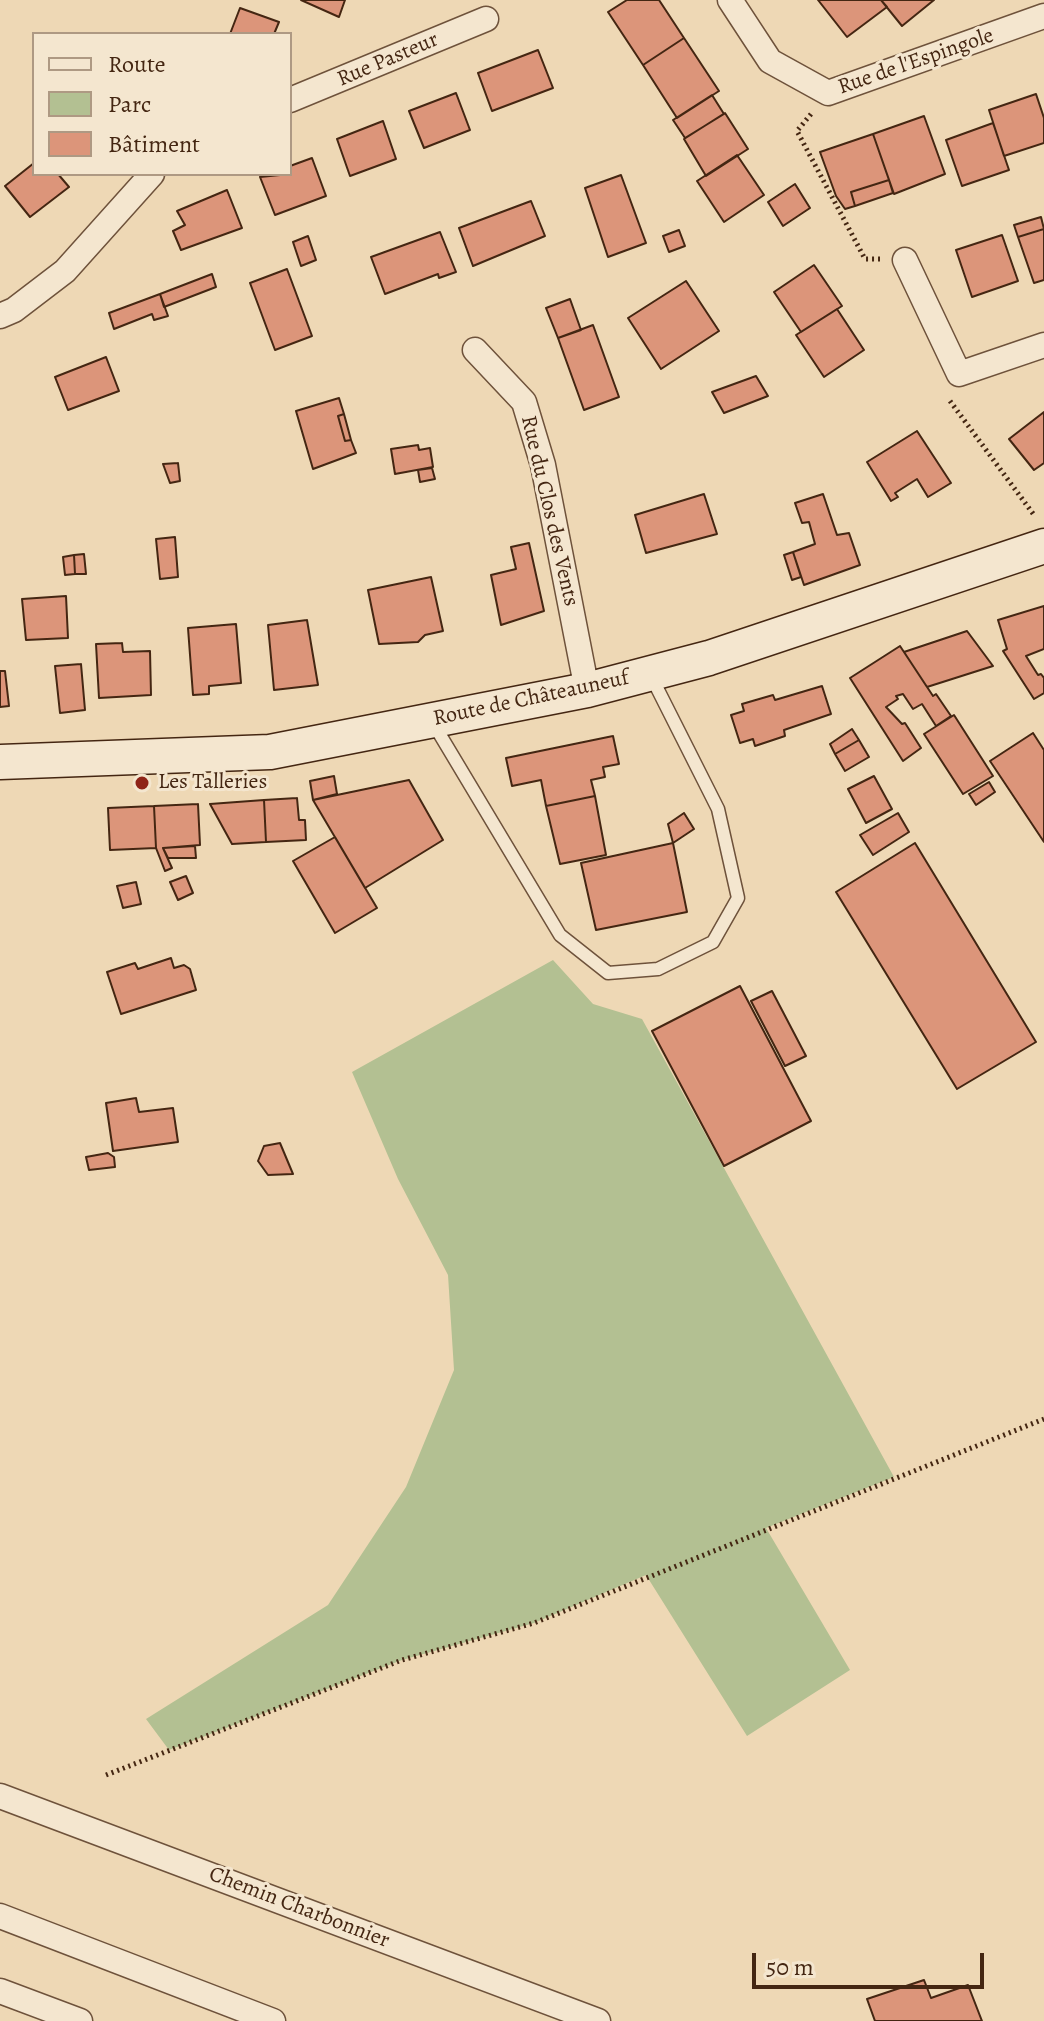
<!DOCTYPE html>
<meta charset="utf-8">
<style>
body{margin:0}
#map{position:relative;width:1044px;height:2021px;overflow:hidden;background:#eed8b5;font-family:Alegreya,serif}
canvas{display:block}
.legend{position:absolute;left:32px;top:32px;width:260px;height:144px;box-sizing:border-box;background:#f4e6cf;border:2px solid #ae9983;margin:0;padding:10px 14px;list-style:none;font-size:24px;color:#442612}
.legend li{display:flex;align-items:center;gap:16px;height:40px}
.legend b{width:40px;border:2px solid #ae9983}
.scale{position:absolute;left:752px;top:1953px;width:232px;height:36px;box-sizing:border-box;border:4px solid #442612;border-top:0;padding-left:10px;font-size:24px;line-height:28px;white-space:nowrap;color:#442612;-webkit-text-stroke:6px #f4e6cf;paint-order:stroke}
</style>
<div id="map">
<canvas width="1044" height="2021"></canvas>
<ul class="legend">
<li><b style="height:10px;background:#f4e6cf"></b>Route</li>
<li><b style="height:22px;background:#b3c092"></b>Parc</li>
<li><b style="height:22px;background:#dc957a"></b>Bâtiment</li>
</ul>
<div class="scale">50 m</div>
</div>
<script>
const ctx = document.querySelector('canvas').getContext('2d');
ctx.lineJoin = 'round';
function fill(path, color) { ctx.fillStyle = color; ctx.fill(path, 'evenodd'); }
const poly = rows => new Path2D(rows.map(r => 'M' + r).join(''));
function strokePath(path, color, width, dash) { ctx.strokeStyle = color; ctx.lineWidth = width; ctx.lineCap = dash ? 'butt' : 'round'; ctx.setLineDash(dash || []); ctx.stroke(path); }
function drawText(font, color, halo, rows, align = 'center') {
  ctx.font = font + ' Alegreya,serif'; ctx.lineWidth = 6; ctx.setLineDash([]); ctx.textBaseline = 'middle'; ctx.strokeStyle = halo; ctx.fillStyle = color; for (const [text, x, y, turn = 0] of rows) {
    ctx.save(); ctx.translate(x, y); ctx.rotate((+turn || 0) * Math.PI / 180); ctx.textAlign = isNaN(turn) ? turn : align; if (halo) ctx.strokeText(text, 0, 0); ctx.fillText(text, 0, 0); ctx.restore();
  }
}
fill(poly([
 [553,960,593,1004,642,1019,894,1477,766,1528,850,1670,747,1736,646,1575,534,1623,402,1660,169,1750,146,1719,328,1605,406,1487,454,1370,448,1275,398,1179,352,1072]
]), '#b3c092');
const building = poly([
 [301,0,345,0,339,17,301,0],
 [627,0,659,0,684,38,643,65,608,12,627,0],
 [818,0,881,0,887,7,847,37,818,0],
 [881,0,934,0,902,26,881,0],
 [240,8,279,22,274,34,230,34,240,8],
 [684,38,719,91,677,118,643,65,684,38],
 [538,50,553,88,492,111,478,73,538,50],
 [456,93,470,130,424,148,409,111,456,93],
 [1036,94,1044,118,1044,143,1004,156,989,110,1036,94],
 [712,95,724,114,685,138,673,120,712,95],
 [725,113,748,149,706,176,684,139,725,113],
 [924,116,945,174,894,194,873,134,924,116],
 [383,121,396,159,350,176,337,139,383,121],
 [993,123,1009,170,962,186,946,140,993,123],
 [873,134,889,180,851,192,855,206,845,209,836,196,820,152,873,134],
 [737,155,764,195,724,222,697,181,737,155],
 [312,158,326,196,275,215,260,177,290,174,290,166,312,158],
 [34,163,34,174,58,174,69,187,30,217,5,186,34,163],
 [621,175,646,243,608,257,585,188,621,175],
 [889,180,893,193,855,206,851,192,889,180],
 [795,184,810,208,783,226,768,202,795,184],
 [227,190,242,228,181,250,173,231,185,225,177,211,227,190],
 [531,201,545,236,473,266,459,228,531,201],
 [1041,217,1044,229,1018,237,1014,225,1041,217],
 [1044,229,1044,280,1034,283,1018,237,1044,229],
 [679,230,685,246,669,252,663,236,679,230],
 [440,232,456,272,439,278,438,274,385,294,371,257,440,232],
 [1002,235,1018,281,972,297,956,250,1002,235],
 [308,236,316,260,301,266,293,242,308,236],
 [814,265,842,306,801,332,774,292,814,265],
 [287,269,312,336,275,350,250,283,287,269],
 [212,274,216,287,164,307,160,294,212,274],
 [686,281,719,331,661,369,628,318,686,281],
 [160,294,168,316,154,320,152,314,114,329,109,313,160,294],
 [570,299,581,330,558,338,546,308,570,299],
 [837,309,864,350,824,377,796,335,837,309],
 [593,325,619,397,584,410,558,338,593,325],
 [106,357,119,391,68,410,55,377,106,357],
 [756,376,768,396,724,413,712,392,756,376],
 [339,398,344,414,338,416,345,441,351,440,356,453,313,469,296,411,339,398],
 [1044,412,1044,463,1034,470,1009,439,1044,412],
 [344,414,351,440,345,441,338,416,344,414],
 [917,431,951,483,928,497,917,479,895,493,898,497,891,501,867,462,917,431],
 [418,445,419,450,430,448,433,467,395,474,391,449,418,445],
 [178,463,180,481,170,483,163,464,178,463],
 [432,468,435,479,420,482,418,470,432,468],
 [704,494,717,534,646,553,635,515,704,494],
 [823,494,837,535,849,533,860,565,804,585,793,552,815,544,809,522,802,523,795,503,823,494],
 [175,537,178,577,160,579,156,539,175,537],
 [529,543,544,611,501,625,491,575,516,569,511,547,529,543],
 [793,552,801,577,792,580,784,555,793,552],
 [84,554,86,574,75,574,74,555,84,554],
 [74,555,75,574,65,575,63,557,74,555],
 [431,577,443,631,425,635,418,642,379,644,368,590,431,577],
 [66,596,68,638,26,640,22,599,66,596],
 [1044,606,1044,649,1026,656,1038,675,1041,674,1044,678,1044,693,1034,699,1003,651,1007,649,998,620,1044,606],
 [307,620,318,685,274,690,268,625,307,620],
 [236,624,241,683,209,686,209,694,193,695,188,628,236,624],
 [967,631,993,666,927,687,904,652,967,631],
 [122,643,123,652,150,651,151,695,99,698,96,644,122,643],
 [900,646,933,696,936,694,951,716,936,726,922,704,913,709,903,694,896,696,898,699,886,707,902,724,905,723,921,748,903,761,850,678,900,646],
 [81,664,85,710,60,713,55,666,81,664],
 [0,671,5,671,9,706,0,707,0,671],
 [822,686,831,714,784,730,785,736,755,746,753,739,740,743,731,715,744,711,742,704,773,695,775,700,822,686],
 [954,715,993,776,963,794,924,734,954,715],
 [852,729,859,740,835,754,830,744,852,729],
 [1033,733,1044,750,1044,842,990,761,1033,733],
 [613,736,619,764,603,767,605,777,591,780,595,796,546,806,541,780,512,786,506,758,613,736],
 [859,740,869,757,845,771,835,754,859,740],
 [334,776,337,794,313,800,310,781,334,776],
 [874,776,892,809,866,823,848,789,874,776],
 [409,780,443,840,365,888,313,800,409,780],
 [989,782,995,792,976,805,969,794,989,782],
 [595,796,606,855,560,864,546,806,595,796],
 [297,798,299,820,305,820,306,840,266,842,264,800,297,798],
 [264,800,266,842,232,844,210,804,264,800],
 [198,804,200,845,163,848,172,868,165,871,156,848,154,806,198,804],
 [154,806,156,848,110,850,108,808,154,806],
 [684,813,694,829,673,843,668,824,684,813],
 [898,813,909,832,873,855,860,835,898,813],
 [335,837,377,908,335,933,293,861,335,837],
 [673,843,687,912,596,930,581,863,673,843],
 [915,843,1036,1042,957,1089,836,892,915,843],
 [195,846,196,858,168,858,163,848,195,846],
 [186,876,193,893,178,900,170,882,186,876],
 [136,882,141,904,123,908,117,886,136,882],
 [171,958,174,968,184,965,190,969,196,990,121,1014,107,972,135,963,138,969,171,958],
 [740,986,811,1121,724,1166,652,1031,740,986],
 [772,991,806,1056,785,1066,751,1001,772,991],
 [136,1098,139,1112,173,1108,178,1142,113,1151,106,1103,136,1098],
 [280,1143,293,1174,268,1175,258,1161,264,1146,280,1143],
 [108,1153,114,1157,115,1167,89,1170,86,1157,108,1153],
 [924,1980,931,1998,968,1985,982,2021,875,2021,867,1999,924,1980]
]);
fill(building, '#dc957a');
strokePath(building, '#442612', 2);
const service = poly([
 [433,723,560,935,608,973,658,969,713,942,738,898,718,809,651,676]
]);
const minor = poly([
 [730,0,770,61,828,93,1044,16],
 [290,100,486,19],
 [905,260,959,374,1044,345],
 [0,316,14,310,65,271,152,174],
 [475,350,524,402,543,465,587,690],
 [0,1796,598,2021],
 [0,1916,273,2021],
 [0,1991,80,2021]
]);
const secondary = poly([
 [0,762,270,752,587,690,709,658,1044,546]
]);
strokePath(service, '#6e523b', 15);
strokePath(minor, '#6e523b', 27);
strokePath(secondary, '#442612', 37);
strokePath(poly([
 [811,114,797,131,865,259,880,259],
 [950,401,1034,515],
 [106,1775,402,1660,534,1623,1044,1419]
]), '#442612', 5, [2, 4]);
strokePath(service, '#f4e6cf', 12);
strokePath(minor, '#f4e6cf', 24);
strokePath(secondary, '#f4e6cf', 34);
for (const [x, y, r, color] of [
 [142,783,8,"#8f2418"]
]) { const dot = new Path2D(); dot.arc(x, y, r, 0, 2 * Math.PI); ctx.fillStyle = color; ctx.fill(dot); strokePath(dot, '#f4e6cf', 3); }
drawText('22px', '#442612', '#f4e6cf', [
 ["Rue Pasteur",388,60,-23],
 ["Rue de l'Espingole",916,62,-19],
 ["Rue du Clos des Vents",549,511,77],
 ["Route de Châteauneuf",531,699,-12],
 ["Chemin Charbonnier",299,1908,21]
]);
drawText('22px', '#442612', '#f4e6cf', [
 ["Les Talleries",158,783]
], 'left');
</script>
